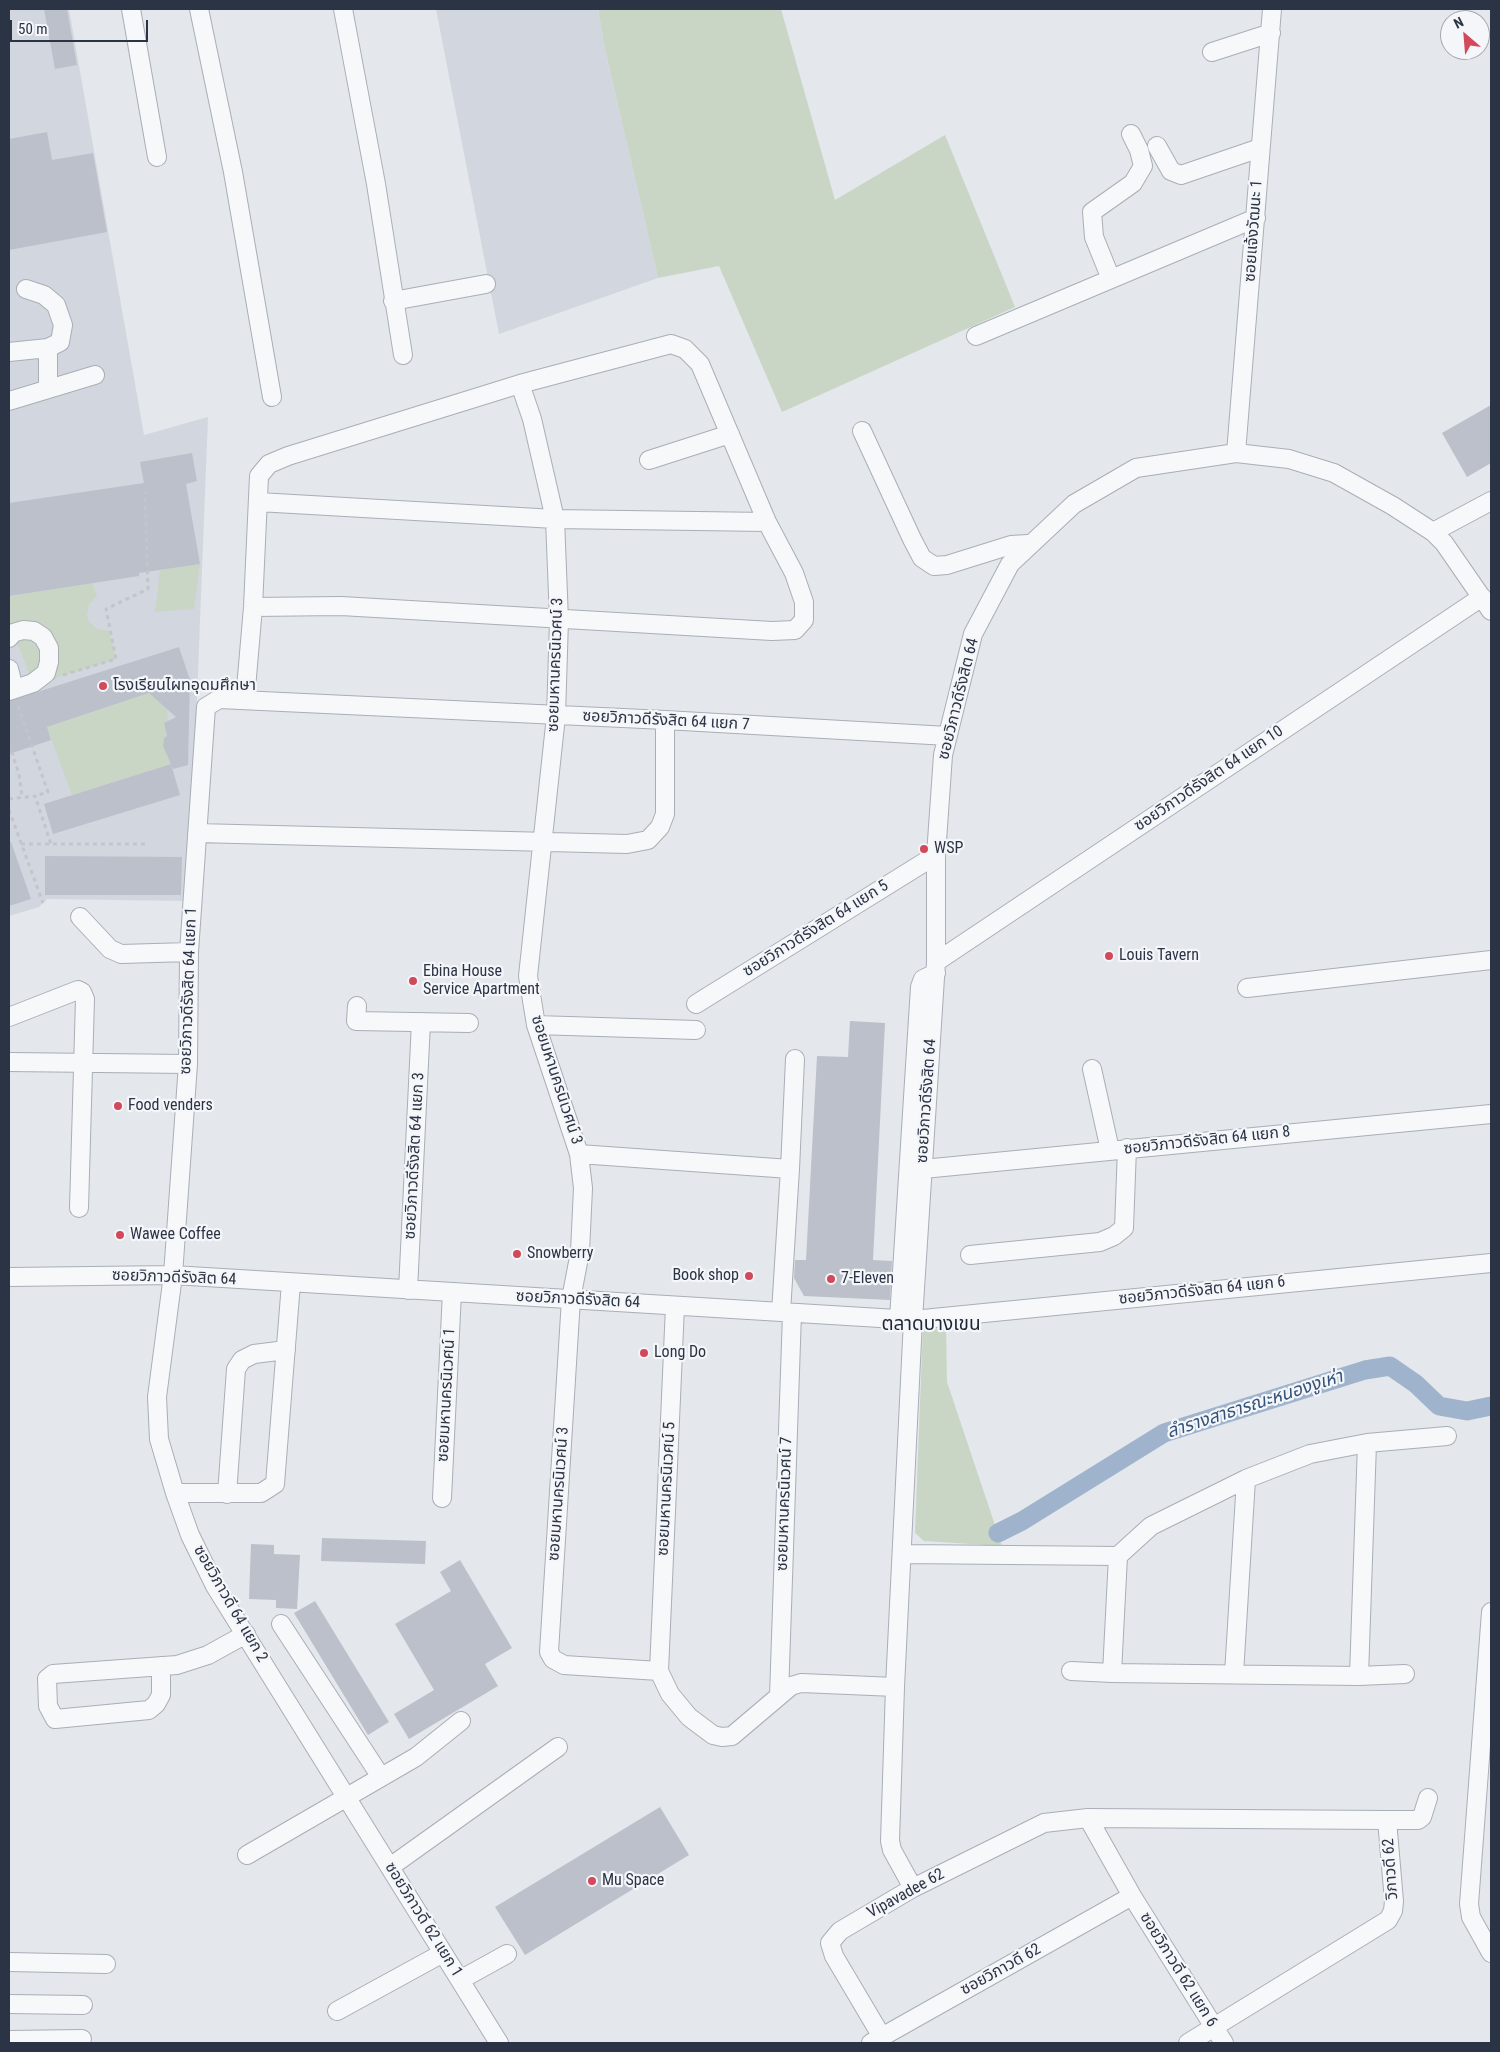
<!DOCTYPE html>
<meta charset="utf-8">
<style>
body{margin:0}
#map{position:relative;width:1500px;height:2052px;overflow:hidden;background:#e4e7ec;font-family:"Roboto Condensed",sans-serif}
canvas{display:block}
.frame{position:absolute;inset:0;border:10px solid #2b3445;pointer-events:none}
.north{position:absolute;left:1440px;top:10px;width:50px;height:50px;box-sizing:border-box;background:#f4f6f9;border:1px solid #a4a8b1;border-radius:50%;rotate:333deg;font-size:14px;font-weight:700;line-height:20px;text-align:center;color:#2b3445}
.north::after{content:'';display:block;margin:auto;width:18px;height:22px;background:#d1495b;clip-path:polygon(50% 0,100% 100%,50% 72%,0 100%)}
.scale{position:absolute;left:10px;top:20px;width:138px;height:22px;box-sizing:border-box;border:2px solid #2b3445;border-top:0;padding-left:6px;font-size:15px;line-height:18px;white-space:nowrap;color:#2b3445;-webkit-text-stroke:4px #f4f6f9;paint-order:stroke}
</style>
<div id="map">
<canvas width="1500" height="2052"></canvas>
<div class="frame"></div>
<div class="north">N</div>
<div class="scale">50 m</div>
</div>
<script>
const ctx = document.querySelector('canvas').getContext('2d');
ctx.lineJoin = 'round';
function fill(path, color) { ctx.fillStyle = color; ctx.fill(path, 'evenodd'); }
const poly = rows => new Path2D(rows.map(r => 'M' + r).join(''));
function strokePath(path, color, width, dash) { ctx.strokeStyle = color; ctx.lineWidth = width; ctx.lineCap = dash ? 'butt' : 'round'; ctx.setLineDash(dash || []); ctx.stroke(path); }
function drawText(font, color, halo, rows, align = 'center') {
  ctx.font = font + ' "Roboto Condensed","Noto Sans Thai",sans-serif'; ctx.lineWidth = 4.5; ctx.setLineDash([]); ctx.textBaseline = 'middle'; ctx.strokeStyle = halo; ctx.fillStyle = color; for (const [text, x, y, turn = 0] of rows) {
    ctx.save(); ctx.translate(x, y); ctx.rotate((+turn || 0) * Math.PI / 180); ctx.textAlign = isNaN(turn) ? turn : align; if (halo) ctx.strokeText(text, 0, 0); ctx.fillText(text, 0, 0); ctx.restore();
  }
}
fill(poly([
 [9,9,69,9,144,435,208,417,189,901,47,899,39,907,9,916],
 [436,9,598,9,605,49,658,278,499,334]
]), '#d2d6de');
fill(poly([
 [598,9,781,9,835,200,945,135,1015,307,782,412,719,266,658,278,605,49],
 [200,564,194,609,155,612,160,570],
 [92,583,97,596,89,604,87,616,89,621,97,629,109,631,116,659,33,685,20,649,9,633,9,596],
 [149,693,167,709,168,721,164,723,167,736,164,738,163,746,171,764,72,795,47,727],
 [946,1324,947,1382,1002,1546,924,1541,915,1533,923,1326]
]), '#c9d6c5');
strokePath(poly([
 [998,1533,1022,1521,1164,1433,1365,1370,1390,1366,1416,1384,1439,1406,1467,1411,1491,1406]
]), '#9fb4cc', 19);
fill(poly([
 [44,9,67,9,77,65,55,69],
 [47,132,52,160,93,153,107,232,9,250,9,139],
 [1491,405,1491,463,1467,477,1442,433],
 [192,453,197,481,186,484,200,564,139,573,139,576,9,596,9,503,144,483,140,462],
 [179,647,190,680,188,765,173,769,163,746,164,738,167,736,164,723,176,717,149,693,47,727,51,740,9,754,9,701],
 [171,764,180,795,53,834,44,804],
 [9,842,11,842,31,899,9,906],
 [45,856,182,857,181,895,45,895],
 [850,1021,885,1023,873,1260,892,1261,890,1300,804,1296,794,1278,795,1260,806,1260,817,1056,848,1057],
 [322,1538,426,1541,425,1564,321,1561],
 [251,1544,274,1545,274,1554,300,1555,297,1609,276,1608,276,1600,249,1599],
 [460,1560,512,1648,485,1664,498,1686,409,1739,394,1714,434,1690,395,1624,451,1591,440,1572],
 [315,1601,389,1722,368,1735,294,1613],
 [660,1807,689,1855,525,1955,495,1907]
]), '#bbc0ca');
const minor = poly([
 [131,9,157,157],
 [199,9,233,172,272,397],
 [343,9,376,184,403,355],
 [1212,52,1271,33],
 [1157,146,1171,171,1181,175,1260,148],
 [1111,279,1094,237,1092,212,1133,183,1143,166,1139,150,1131,134],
 [393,301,486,284],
 [976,336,1256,218],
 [48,348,48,389],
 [9,352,48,348,60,342,63,325,56,305,44,295,26,289],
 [520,384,532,419,555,519,559,620,556,716,528,976,536,1025,579,1154,583,1188,580,1252,571,1299,549,1652,553,1659,564,1665,659,1671,670,1694,689,1717,713,1735,722,1737,732,1736,791,1686,801,1683,895,1687],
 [9,401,95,375],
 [862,431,912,539,922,558,934,566,947,565,1011,545,1028,544],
 [1236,453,1272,9],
 [649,460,730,434],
 [258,502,555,519,767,522],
 [1433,532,1491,501],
 [9,638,13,633,23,630,34,631,43,637,49,648,49,662,46,673,33,683,9,691],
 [9,669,14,689],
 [245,700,253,607,259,476,269,464,288,456,520,384,671,344,685,349,700,364,767,522,794,573,804,602,804,620,795,630,772,631,341,606,253,607],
 [197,833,627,844,648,840,660,827,665,814,665,720],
 [80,917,110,949,121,954,189,952],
 [936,962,1482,597],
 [1247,988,1491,960],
 [696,1004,936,855],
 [357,1006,356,1021,469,1023],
 [9,1017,78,990,82,992,85,999,79,1208],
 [536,1025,696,1030],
 [9,1062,188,1064],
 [1092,1069,1110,1150],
 [579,1154,790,1169,781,1312],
 [790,1169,795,1059],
 [923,1169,1491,1114],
 [970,1255,1100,1242,1114,1236,1124,1228,1127,1148],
 [9,1277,173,1275,913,1320,1491,1263],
 [408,1290,421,1022],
 [899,1319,920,987,923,979,936,973],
 [175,1493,261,1493,275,1484,291,1283],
 [227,1494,236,1369,242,1360,254,1354,286,1350],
 [442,1498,452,1292],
 [903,1554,1118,1556,1151,1526,1246,1479,1310,1454,1367,1443,1447,1436],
 [1118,1556,1112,1673,1359,1676,1405,1674],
 [1491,1612,1469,1904,1471,1917,1491,1953],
 [281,1624,381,1777],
 [161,1666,161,1695,156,1704,149,1710,55,1719,48,1706,47,1679,53,1674,177,1665,208,1655,246,1634],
 [659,1671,675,1306],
 [1071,1671,1112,1673],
 [1234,1674,1246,1479],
 [1359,1676,1367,1443],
 [779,1696,792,1313],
 [1088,1818,1132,1896,1224,2043],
 [1387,1820,1418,1820,1422,1817,1428,1798],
 [247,1855,416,1757,461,1721],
 [390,1867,558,1747],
 [913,1888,892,1850,890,1841,895,1687,913,1320,936,962,936,855,943,755,973,634,1010,564,1074,504,1136,468,1236,453,1289,459,1334,473,1393,506,1433,532,1444,543,1491,611],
 [9,1962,106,1964],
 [460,1980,507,1954],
 [9,2004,83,2005],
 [337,2011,443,1953],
 [882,2037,834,1956,830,1943,840,1931,913,1888,1044,1823,1088,1818,1387,1820,1394,1901,1393,1911,1388,1920,1188,2043],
 [9,2040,82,2039],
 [499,2043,215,1586,190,1535,175,1493,159,1439,157,1397,173,1275,188,1064,189,952,206,707,219,699,665,720,948,736],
 [871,2043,1132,1896]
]);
strokePath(minor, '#a9aeb7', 20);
strokePath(poly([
 [63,675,116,659,106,609,148,589,145,492],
 [18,706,48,792,35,796],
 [9,744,19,774,22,797],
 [9,799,35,796,51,844],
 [9,810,43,903],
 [21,844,147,844]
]), '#c2c5cb', 3, [4, 4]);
strokePath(minor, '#f7f8fa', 18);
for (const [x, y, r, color] of [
 [103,686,5,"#d1495b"],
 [924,849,5,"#d1495b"],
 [1109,956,5,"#d1495b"],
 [413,981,5,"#d1495b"],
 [118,1106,5,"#d1495b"],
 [120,1235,5,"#d1495b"],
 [517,1254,5,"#d1495b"],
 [749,1276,5,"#d1495b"],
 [831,1279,5,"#d1495b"],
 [644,1353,5,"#d1495b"],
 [592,1881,5,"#d1495b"]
]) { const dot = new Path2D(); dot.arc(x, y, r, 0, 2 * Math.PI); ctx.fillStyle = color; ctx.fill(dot); strokePath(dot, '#f4f6f9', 2); }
drawText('16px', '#2b3445', '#f4f6f9', [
 ["ซอยแจ้งวัฒนะ 1",1254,231,-86],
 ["ซอยมหานครนิเวศน์ 3",556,665,-88],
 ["ซอยวิภาวดีรังสิต 64",959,699,-76],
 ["ซอยวิภาวดีรังสิต 64 แยก 7",666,721,3],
 ["ซอยวิภาวดีรังสิต 64 แยก 10",1209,779,-34],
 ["ซอยวิภาวดีรังสิต 64 แยก 5",816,929,-32],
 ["ซอยวิภาวดีรังสิต 64 แยก 1",189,991,-88],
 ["ซอยมหานครนิเวศน์ 3",556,1080,72],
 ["ซอยวิภาวดีรังสิต 64",927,1101,-86],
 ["ซอยวิภาวดีรังสิต 64 แยก 8",1207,1141,-6],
 ["ซอยวิภาวดีรังสิต 64 แยก 3",415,1156,-87],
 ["ซอยวิภาวดีรังสิต 64",174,1278,2],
 ["ซอยวิภาวดีรังสิต 64 แยก 6",1202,1291,-6],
 ["ซอยวิภาวดีรังสิต 64",578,1300,3],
 ["ซอยมหานครนิเวศน์ 1",447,1395,-87],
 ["ซอยมหานครนิเวศน์ 5",667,1489,-87],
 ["ซอยมหานครนิเวศน์ 3",559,1494,-86],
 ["ซอยมหานครนิเวศน์ 7",785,1504,-88],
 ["ซอยวิภาวดี 64 แยก 2",230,1604,60],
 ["วิภาวดี 62",1391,1869,-94],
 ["Vipavadee 62",906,1894,-29],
 ["ซอยวิภาวดี 62 แยก 1",423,1920,58],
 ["ซอยวิภาวดี 62",1001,1970,-29],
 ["ซอยวิภาวดี 62 แยก 6",1178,1970,58]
]);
drawText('16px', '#2b3445', '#f4f6f9', [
 ["โรงเรียนไผทอุดมศึกษา",113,686],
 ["WSP",934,849],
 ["Louis Tavern",1119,956],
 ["Ebina House",423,972],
 ["Service Apartment",423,990],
 ["Food venders",128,1106],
 ["Wawee Coffee",130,1235],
 ["Snowberry",527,1254],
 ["Book shop",739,1276,"right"],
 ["7-Eleven",841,1279],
 ["Long Do",654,1353],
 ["Mu Space",602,1881]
], 'left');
drawText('italic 18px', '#34527a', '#f4f6f9', [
 ["ลำรางสาธารณะหนองงูเห่า",1255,1405,-18]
]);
drawText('19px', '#1d2536', '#f4f6f9', [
 ["ตลาดบางเขน",931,1325]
]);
</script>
